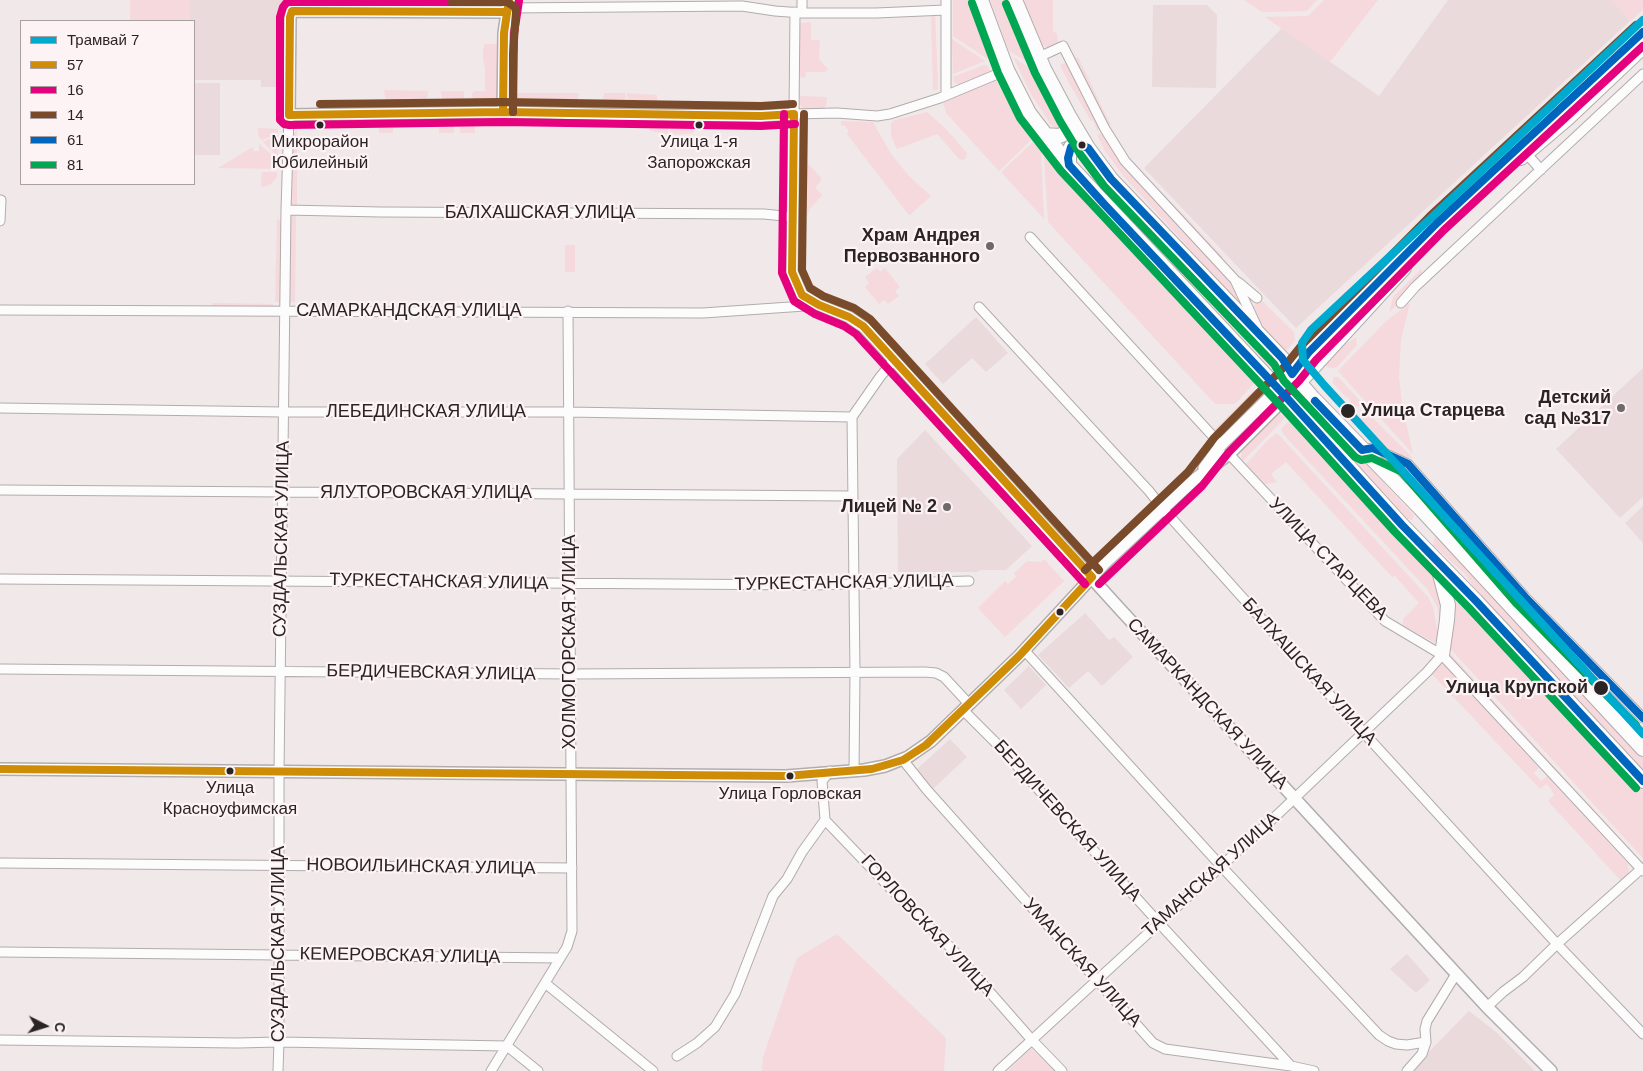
<!DOCTYPE html>
<meta charset="utf-8">
<style>
body{margin:0}
#map{position:relative;width:1643px;height:1071px;overflow:hidden;background:#f0e8e9;font-family:Helvetica,sans-serif}
canvas{display:block}
.legend{position:absolute;left:20px;top:20px;width:175px;height:165px;box-sizing:border-box;background:#fdf3f5;border:1px solid #a9a0a2;margin:0;padding:6px 9px;list-style:none;font-size:15px;color:#2a2425}
.legend li{display:flex;align-items:center;gap:10px;height:25px}
.legend b{width:25px;border:1px solid #a9a0a2}
.north{position:absolute;left:20px;top:1001px;width:50px;height:50px;-webkit-text-stroke:4px #fdf3f5;paint-order:stroke;rotate:95deg;font-size:14px;font-weight:700;line-height:20px;text-align:center;color:#2a2425}
.north::after{content:'';display:block;margin:auto;width:18px;height:22px;background:#2a2425;clip-path:polygon(50% 0,100% 100%,50% 72%,0 100%)}
</style>
<div id="map">
<canvas width="1643" height="1071"></canvas>
<ul class="legend">
<li><b style="height:6px;background:#00a9ce"></b>Трамвай 7</li>
<li><b style="height:6px;background:#ce8c07"></b>57</li>
<li><b style="height:6px;background:#e5007d"></b>16</li>
<li><b style="height:6px;background:#7a4b2a"></b>14</li>
<li><b style="height:6px;background:#0065bd"></b>61</li>
<li><b style="height:6px;background:#00a651"></b>81</li>
</ul>
<div class="north">С</div>
</div>
<script>
const ctx = document.querySelector('canvas').getContext('2d');
ctx.lineJoin = 'round';
function fill(path, color) { ctx.fillStyle = color; ctx.fill(path, 'evenodd'); }
const poly = rows => new Path2D(rows.map(r => 'M' + r).join(''));
function strokePath(path, color, width, dash) { ctx.strokeStyle = color; ctx.lineWidth = width; ctx.lineCap = dash ? 'butt' : 'round'; ctx.setLineDash(dash || []); ctx.stroke(path); }
function drawText(font, color, halo, rows, align = 'center') {
  ctx.font = font + ' Helvetica,sans-serif'; ctx.lineWidth = 4.5; ctx.setLineDash([]); ctx.textBaseline = 'middle'; ctx.strokeStyle = halo; ctx.fillStyle = color; for (const [text, x, y, turn = 0] of rows) {
    ctx.save(); ctx.translate(x, y); ctx.rotate((+turn || 0) * Math.PI / 180); ctx.textAlign = isNaN(turn) ? turn : align; if (halo) ctx.strokeText(text, 0, 0); ctx.fillText(text, 0, 0); ctx.restore();
  }
}
fill(poly([
 [130,0,283,0,283,87,261,87,261,80,194,80,194,21,130,21],
 [430,0,492,0,492,3,430,3],
 [1448,0,1643,0,1643,9,1296,328,1144,168,1282,28,1379,96],
 [1153,5,1207,5,1217,15,1216,88,1152,87],
 [194,83,220,83,220,155,194,155],
 [976,317,1008,353,986,372,972,358,943,384,925,364],
 [1643,368,1643,497,1620,518,1556,449],
 [925,430,1032,546,1006,570,980,570,977,572,898,572,897,459],
 [1643,506,1643,543,1625,523],
 [1085,613,1109,640,1114,637,1133,657,1102,686,1088,671,1069,688,1038,655],
 [1029,666,1046,685,1021,709,1004,690],
 [950,739,967,757,933,789,916,770],
 [1407,954,1430,980,1416,993,1390,969],
 [1469,1011,1496,1032,1535,1071,1410,1071]
]), '#ebdadc');
fill(poly([
 [130,0,190,0,190,21,130,21],
 [953,0,974,0,983,29,994,54,986,58,953,36],
 [990,0,1008,0,1036,67,1009,51],
 [1024,0,1053,0,1053,31,1057,34,1058,44,1048,48,1041,45],
 [1244,0,1317,0,1307,11,1262,12],
 [1324,0,1378,0,1330,62,1265,17,1308,16],
 [1611,0,1643,0,1643,9,1630,22],
 [935,12,938,89,933,90,931,18,932,14],
 [811,22,811,40,820,40,819,59,828,69,825,72,806,72,805,78,800,77,800,23],
 [952,39,985,61,953,74],
 [485,44,498,44,497,96,488,108,474,108,472,93,475,91,485,91,485,68,483,59,483,49],
 [1013,57,1040,75,1065,122,1060,128,1055,128,1051,125,1031,94],
 [1078,57,1105,113,1111,125,1108,126,1074,59],
 [1067,62,1096,119,1100,130,1097,130,1093,120,1091,121,1069,83,1060,65],
 [984,65,988,66,990,71,959,84,954,82,953,77],
 [507,79,514,79,514,88,517,93,579,93,576,106,540,108,519,103,511,93,507,85],
 [995,79,1031,140,999,171,946,113,942,99],
 [384,90,428,91,426,108,387,108],
 [441,91,464,91,464,108,443,107],
 [604,93,625,93,626,105,602,105],
 [627,93,657,95,657,107,640,103,640,100,636,100,635,102,628,102],
 [800,96,827,97,826,106,824,108,803,108,800,104],
 [927,112,946,129,967,153,966,158,963,160,959,159,937,134,897,149,891,136,891,123,895,120],
 [379,118,393,118,393,133,379,133],
 [440,119,454,120,454,133,439,133],
 [460,119,475,119,475,133,460,133],
 [654,121,668,121,668,134,664,134,649,130],
 [841,121,873,122,891,154,909,176,931,196,910,215,908,214,847,134,849,131,844,125,841,126],
 [671,122,694,128,693,133,670,135],
 [258,128,278,129,278,133,262,140,259,137],
 [297,130,297,209,292,207,291,203,292,139,293,134],
 [1102,134,1122,165,1232,282,1244,308,1125,178,1105,151,1097,135],
 [278,135,279,143,278,156,263,142],
 [1033,142,1041,151,1044,219,1001,172],
 [259,144,278,160,277,169,218,168,253,147,253,151,259,151],
 [1079,148,1183,262,1275,363,1270,367,1102,185,1074,154],
 [1048,152,1065,165,1260,377,1235,404,1215,404,1048,222,1044,155],
 [807,162,821,178,821,181,815,187,822,195,809,210,807,217],
 [262,172,277,172,277,177,270,185,261,187],
 [1150,181,1185,216,1223,257,1220,258,1150,182],
 [296,212,295,302,289,302,290,216,291,214],
 [277,219,281,222,282,228,281,302,275,302],
 [565,245,575,245,575,272,565,272],
 [877,268,880,272,885,268,900,287,895,291,899,296,888,304,884,300,879,304,865,287,869,283,865,277],
 [1421,269,1423,276,1395,302,1397,305,1389,313,1393,297],
 [1260,299,1294,332,1295,341,1285,352,1265,330,1252,308],
 [212,303,273,304,273,307,212,307],
 [1410,303,1401,340,1399,376,1402,405,1413,454,1338,371,1386,321],
 [1356,337,1357,345,1337,367,1333,368,1326,367,1327,362,1339,349],
 [1333,377,1338,377,1364,405,1354,407,1349,402,1351,401,1348,397,1347,398,1333,383],
 [1255,389,1262,396,1223,436,1216,435,1213,431],
 [1312,405,1412,513,1414,516,1412,520,1404,518,1393,504,1306,411],
 [1279,413,1285,418,1243,461,1241,457,1242,450],
 [1360,414,1369,414,1413,458,1406,458,1390,451,1358,416],
 [1288,422,1292,422,1345,479,1348,477,1430,566,1443,598,1440,627,1438,608,1427,589,1284,435,1281,429],
 [1277,433,1428,597,1433,607,1439,640,1435,643,1403,625,1403,619,1419,603,1395,576,1392,577,1286,462,1271,474,1277,482,1265,484,1246,464,1268,440],
 [1376,453,1389,460,1587,675,1584,678],
 [1434,538,1438,538,1441,541,1643,758,1643,770,1479,595,1465,574,1433,545],
 [1044,559,1064,581,1005,637,978,608,1005,581,1008,584,1016,577,1014,573,1027,561,1041,562],
 [1445,579,1487,621,1643,790,1643,858,1446,644],
 [1445,648,1643,863,1643,867,1447,654],
 [1444,664,1539,768,1534,773,1541,781,1547,776,1628,864,1629,875,1621,881,1548,801,1554,795,1550,788,1546,784,1540,789,1431,673,1439,665],
 [837,934,946,1038,944,1071,762,1071,763,1057,797,958],
 [1031,1048,1054,1071,1008,1071]
]), '#f5d9dd');
const street = poly([
 [802,0,802,13],
 [507,8,742,6,775,11,802,13,876,13,946,10],
 [300,10,305,0],
 [795,12,794,114,837,113,877,116,890,114,940,98,1007,70],
 [1039,57,1063,46,1105,129,1125,161,1235,280,1257,327],
 [946,95,946,0],
 [1526,153,1541,170],
 [286,210,381,212,764,214,793,217],
 [0,221,1,200],
 [1030,237,1221,445],
 [1238,282,1257,298],
 [1401,303,1415,287,1643,74],
 [979,307,1149,491,1164,510,1363,732,1557,944,1643,1034],
 [0,310,703,313,819,305],
 [0,408,283,412,569,412,852,417],
 [1362,450,1373,448,1408,464,1525,597,1643,718],
 [1229,454,1385,621,1442,655,1643,871],
 [0,490,852,496],
 [0,579,810,585,969,581],
 [1024,650,1221,866,1379,1035,1388,1041,1396,1044,1407,1045,1426,1042],
 [0,669,571,674,925,672,936,673,944,677,969,704],
 [963,710,1001,748,1159,923,1291,1066],
 [903,760,927,790,1153,1043,1165,1049,1291,1066,1314,1071],
 [830,771,822,781,825,820,892,890,952,949,1031,1039,1062,1071],
 [854,771,855,673,852,417,880,377,894,360],
 [0,863,572,868],
 [0,952,560,958],
 [545,983,653,1071],
 [1487,1007,1503,992,1523,977,1557,944,1641,869],
 [0,1040,238,1043,279,1042,507,1046,538,1071],
 [677,1056,697,1043,715,1027,735,994,773,896,787,879,802,852,825,820],
 [278,1071,279,1042,279,771,286,210,289,115],
 [491,1071,567,947,572,931,568,311],
 [998,1071,1278,814,1427,672,1442,655],
 [1407,1071,1422,1054,1426,1042,1425,1029,1427,1021,1456,974]
]);
const secondary = poly([
 [506,12,292,11,290,17,289,115,503,112,635,115,761,116,794,114,792,272,802,295,819,305,849,317,865,328,1118,607,1487,1007,1551,1071],
 [503,112,504,33,509,0],
 [1204,468,1221,445,1278,389],
 [0,769,786,776,864,770,885,766,908,757,931,741,1019,656,1105,563,1195,479,1229,454,1286,397]
]);
const primary = poly([
 [981,0,1007,70,1029,113,1069,165,1286,397,1402,525,1476,601,1643,781],
 [1015,0,1044,69,1069,116,1088,148,1111,179,1282,358,1292,374,1313,398,1420,508,1643,749],
 [1045,135,1059,136,1064,134,1068,126,1069,116],
 [1521,158,1567,119,1643,47],
 [1069,165,1069,152,1071,147,1081,145,1088,148],
 [1278,389,1292,374,1308,353,1437,223,1643,32],
 [1286,397,1404,268],
 [1437,563,1448,605,1447,620,1442,655]
]);
strokePath(street, '#b2acac', 11);
strokePath(secondary, '#b2acac', 14);
strokePath(primary, '#b2acac', 16);
strokePath(street, '#fdfcfc', 9);
strokePath(secondary, '#fdfcfc', 11);
strokePath(primary, '#fdfcfc', 14);
strokePath(poly([
 [506,12,292,11,290,17,289,115,503,112,761,116,794,114],
 [503,112,504,33,509,0],
 [794,114,792,272,802,295,819,305,849,317,863,326,1092,577],
 [0,769,786,776,872,769,903,760,926,745,1019,656,1092,577]
]), '#ce8c07', 8);
strokePath(poly([
 [506,2,287,2,283,7,280,17,280,120,284,124,289,125,503,122,761,126,795,124],
 [513,112,514,34,519,1],
 [784,114,782,273,794,301,815,314,844,326,856,334,1085,584],
 [1099,584,1202,486,1229,452,1299,381,1316,360,1444,230,1643,46]
]), '#e5007d', 8);
strokePath(poly([
 [452,2,507,2,515,7,516,12,513,54,513,112],
 [320,104,503,102,761,106,793,104],
 [804,114,802,270,810,288,823,296,854,308,870,319,1099,570],
 [1085,570,1188,472,1214,438,1284,367,1301,346,1430,216,1636,25]
]), '#7a4b2a', 8);
strokePath(poly([
 [1643,32,1437,223,1308,353,1292,374,1282,358,1111,179,1088,148,1081,145,1071,147,1068,158,1069,165,1104,204,1286,397,1402,525,1476,601,1643,781],
 [1315,401,1362,450,1373,448,1408,464,1525,597,1643,718]
]), '#0065bd', 8);
strokePath(poly([
 [972,3,998,73,1020,118,1061,171,1279,404,1395,532,1469,608,1636,788],
 [1006,4,1035,73,1060,121,1080,154,1104,186,1274,364,1284,381,1355,457,1361,460,1372,458,1402,472,1517,604,1636,725]
]), '#00a651', 8);
strokePath(poly([
 [1643,20,1311,330,1302,343,1303,360,1324,385,1643,734]
]), '#00a9ce', 8);
for (const [x, y, r, color] of [
 [320,125,4.5,"#2a2425"],
 [699,125,4.5,"#2a2425"],
 [1082,145,4.5,"#2a2425"],
 [990,246,5,"#6f696a"],
 [1621,408,5,"#6f696a"],
 [1348,411,8,"#2a2425"],
 [947,507,5,"#6f696a"],
 [1060,612,4.5,"#2a2425"],
 [1601,688,8,"#2a2425"],
 [230,771,4.5,"#2a2425"],
 [790,776,4.5,"#2a2425"]
]) { const dot = new Path2D(); dot.arc(x, y, r, 0, 2 * Math.PI); ctx.fillStyle = color; ctx.fill(dot); strokePath(dot, '#fdf3f5', 2); }
drawText('17px', '#2a2425', '#fdf3f5', [
 ["Микрорайон",320,142],
 ["Юбилейный",320,163],
 ["Улица 1-я",699,142],
 ["Запорожская",699,163],
 ["Улица",230,788],
 ["Красноуфимская",230,809],
 ["Улица Горловская",790,794]
]);
drawText('18px', '#2a2425', '#fdf3f5', [
 ["БАЛХАШСКАЯ УЛИЦА",540,213],
 ["САМАРКАНДСКАЯ УЛИЦА",409,311],
 ["ЛЕБЕДИНСКАЯ УЛИЦА",426,412],
 ["ЯЛУТОРОВСКАЯ УЛИЦА",426,493],
 ["СУЗДАЛЬСКАЯ УЛИЦА",282,539,-89],
 ["УЛИЦА СТАРЦЕВА",1328,559,46],
 ["ТУРКЕСТАНСКАЯ УЛИЦА",439,582,1],
 ["ТУРКЕСТАНСКАЯ УЛИЦА",844,583,-1],
 ["ХОЛМОГОРСКАЯ УЛИЦА",570,642,-90],
 ["БАЛХАШСКАЯ УЛИЦА",1309,672,48],
 ["БЕРДИЧЕВСКАЯ УЛИЦА",431,673,1],
 ["САМАРКАНДСКАЯ УЛИЦА",1207,704,47],
 ["БЕРДИЧЕВСКАЯ УЛИЦА",1067,821,48],
 ["НОВОИЛЬИНСКАЯ УЛИЦА",421,867,1],
 ["ТАМАНСКАЯ УЛИЦА",1211,875,-42],
 ["ГОРЛОВСКАЯ УЛИЦА",927,926,47],
 ["СУЗДАЛЬСКАЯ УЛИЦА",279,944,-90],
 ["КЕМЕРОВСКАЯ УЛИЦА",400,956,1],
 ["УМАНСКАЯ УЛИЦА",1082,963,48]
]);
drawText('bold 18px', '#2a2425', '#fdf3f5', [
 ["Храм Андрея",980,236],
 ["Первозванного",980,257],
 ["Детский",1611,398],
 ["сад №317",1611,419],
 ["Лицей № 2",937,507]
], 'right');
drawText('bold 18px', '#2a2425', '#fdf3f5', [
 ["Улица Старцева",1361,411],
 ["Улица Крупской",1588,688,"right"]
], 'left');
</script>
